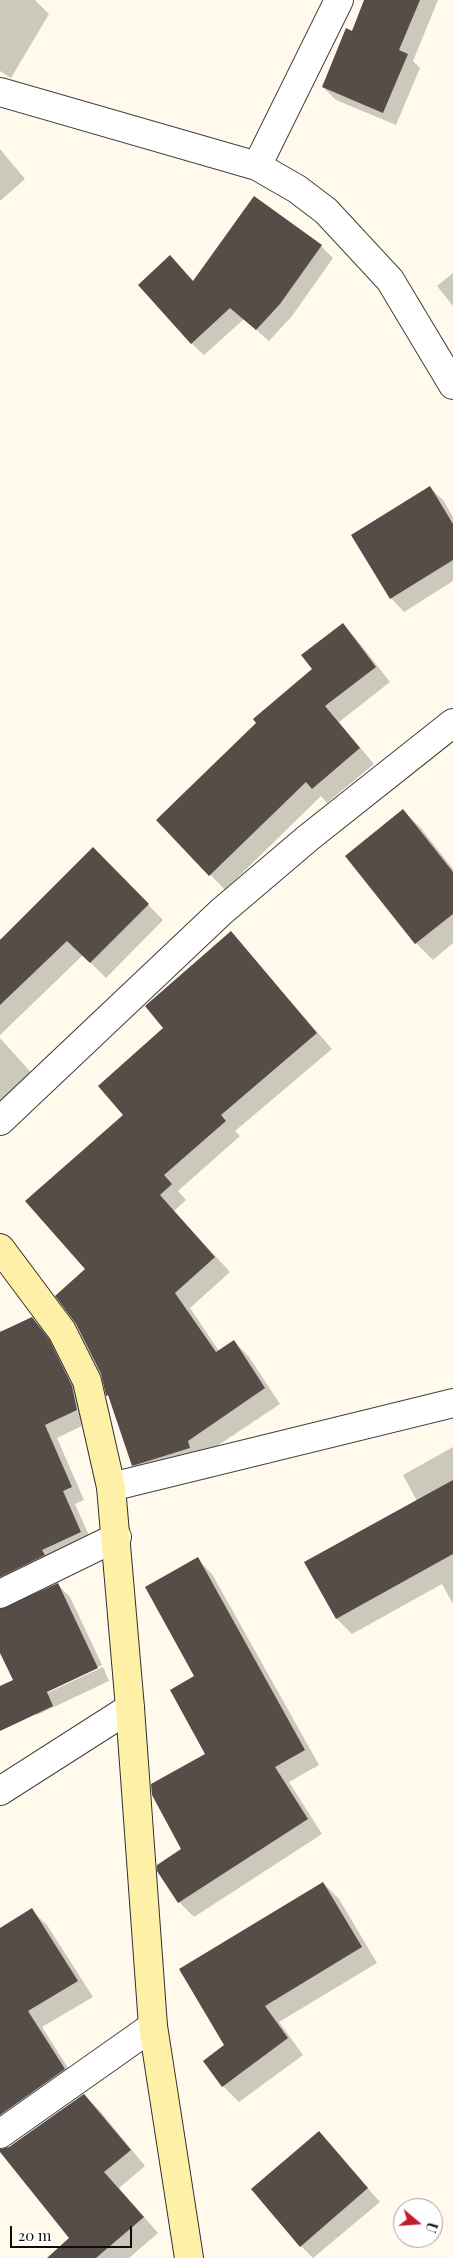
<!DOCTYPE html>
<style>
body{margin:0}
#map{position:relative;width:453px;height:2258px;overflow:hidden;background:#fffaec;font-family:"Playfair Display",serif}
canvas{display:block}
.north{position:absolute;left:393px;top:2198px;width:50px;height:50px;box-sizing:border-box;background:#fff;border:1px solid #9e9e9e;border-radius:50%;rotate:108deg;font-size:14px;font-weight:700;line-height:20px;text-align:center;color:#0d0d0d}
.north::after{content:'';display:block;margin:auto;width:18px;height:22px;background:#c61b2e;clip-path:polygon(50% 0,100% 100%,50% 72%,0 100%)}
.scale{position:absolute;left:10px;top:2226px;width:122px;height:22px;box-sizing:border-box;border:2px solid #0d0d0d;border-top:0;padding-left:6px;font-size:15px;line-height:18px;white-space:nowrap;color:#0d0d0d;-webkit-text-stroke:4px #fff;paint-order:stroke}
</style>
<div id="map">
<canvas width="453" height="2258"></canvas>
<div class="north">U</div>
<div class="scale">20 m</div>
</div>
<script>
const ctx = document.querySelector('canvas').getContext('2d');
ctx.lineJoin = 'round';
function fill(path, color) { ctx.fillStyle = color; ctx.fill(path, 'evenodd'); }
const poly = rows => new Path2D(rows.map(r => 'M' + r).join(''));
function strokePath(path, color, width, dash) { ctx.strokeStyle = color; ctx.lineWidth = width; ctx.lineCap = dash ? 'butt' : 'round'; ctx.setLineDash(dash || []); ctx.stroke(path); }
fill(poly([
 [0,0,35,0,49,14,11,78,0,71],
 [366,0,438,0,413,61,420,68,396,125,336,100,323,87,352,32],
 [0,149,25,179,0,201],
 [321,246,333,258,292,316,269,341,244,319,204,355,191,343,193,282],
 [453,273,453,306,437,286],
 [429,487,443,500,453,517,453,581,404,612,391,598],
 [343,625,357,640,390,682,339,722,374,764,327,803,321,796,225,890,158,820,314,670],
 [403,811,420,827,453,869,453,943,433,960,416,943,347,856],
 [93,849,163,920,106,978,83,955,0,1035,0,938,2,940],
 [231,933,332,1049,235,1131,240,1136,178,1191,186,1200,174,1211,230,1272,190,1308,219,1351,234,1341,249,1357,280,1404,202,1456,149,1480,134,1465,110,1398,108,1395,102,1374,87,1269,125,1115,165,1028],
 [0,1038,44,1087,0,1129],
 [31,1318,44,1331,61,1354,90,1422,57,1438,84,1500,75,1504,93,1545,0,1586,0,1330,2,1333],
 [453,1447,453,1604,442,1584,352,1634,337,1619,417,1501,403,1475],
 [197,1559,212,1574,319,1765,289,1782,322,1834,194,1917,179,1902,183,1850,207,1755,196,1677],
 [58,1585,70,1597,102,1665,28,1700,28,1702,103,1667,109,1681,37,1715,24,1702,0,1650,0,1610],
 [323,1883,339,1899,377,1963,279,2022,303,2055,239,2102,223,2086,205,2061,226,2045],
 [31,1910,47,1925,93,1997,42,2027,79,2085,0,2147,0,1930],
 [84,2095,100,2111,145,2166,119,2188,158,2233,129,2258,49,2258,71,2239,0,2150,10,2148],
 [318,2132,380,2202,313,2258,301,2246]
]), '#0003');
fill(poly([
 [364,0,420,0,399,50,408,54,383,113,322,87,346,28,352,31],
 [254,196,322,245,280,304,256,330,230,308,191,344,138,285,170,255,193,281],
 [430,486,453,524,453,560,390,599,351,535],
 [343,623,376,667,325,706,360,748,312,789,306,782,209,876,156,820,256,723,253,719,312,669,301,655],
 [403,809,453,872,453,914,415,944,345,856],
 [93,847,149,904,90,963,67,941,0,1005,0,940],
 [231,931,317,1033,221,1115,226,1121,164,1175,172,1184,160,1195,215,1257,175,1293,216,1352,234,1340,265,1388,188,1441,190,1448,132,1466,108,1395,106,1396,101,1374,76,1324,55,1296,85,1269,25,1201,123,1115,98,1086,163,1028,145,1006],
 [32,1317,49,1339,72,1386,77,1410,45,1425,72,1487,63,1491,81,1532,42,1550,45,1555,0,1577,0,1332],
 [453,1480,453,1554,336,1619,304,1562],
 [198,1557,305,1750,275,1767,308,1819,178,1903,157,1871,157,1865,181,1849,152,1795,151,1784,205,1754,170,1690,194,1676,145,1587],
 [58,1583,98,1668,47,1692,53,1706,0,1731,0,1686,13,1680,0,1653,0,1609],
 [323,1882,362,1947,265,2006,288,2038,222,2087,203,2061,224,2045,179,1969],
 [32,1908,78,1981,28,2011,65,2069,0,2115,0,1928],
 [84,2094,131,2150,104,2172,144,2217,96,2258,47,2258,69,2238,0,2152,0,2149,9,2147],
 [319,2131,368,2188,300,2247,251,2189]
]), '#564d48');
const street = poly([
 [0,92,257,166,297,189,326,211,390,280,453,385],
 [257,166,339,0],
 [0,1121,221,912,308,838,453,723],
 [111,1487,453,1403],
 [0,1594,117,1537],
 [0,1791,130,1708],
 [0,2134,153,2026]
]);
const secondary = poly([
 [0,1248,62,1331,87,1381,111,1487,130,1708,153,2026,189,2258]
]);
strokePath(street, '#404040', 30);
strokePath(secondary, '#2f2f2f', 30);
strokePath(street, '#fff', 28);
strokePath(secondary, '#fff0a7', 28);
</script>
